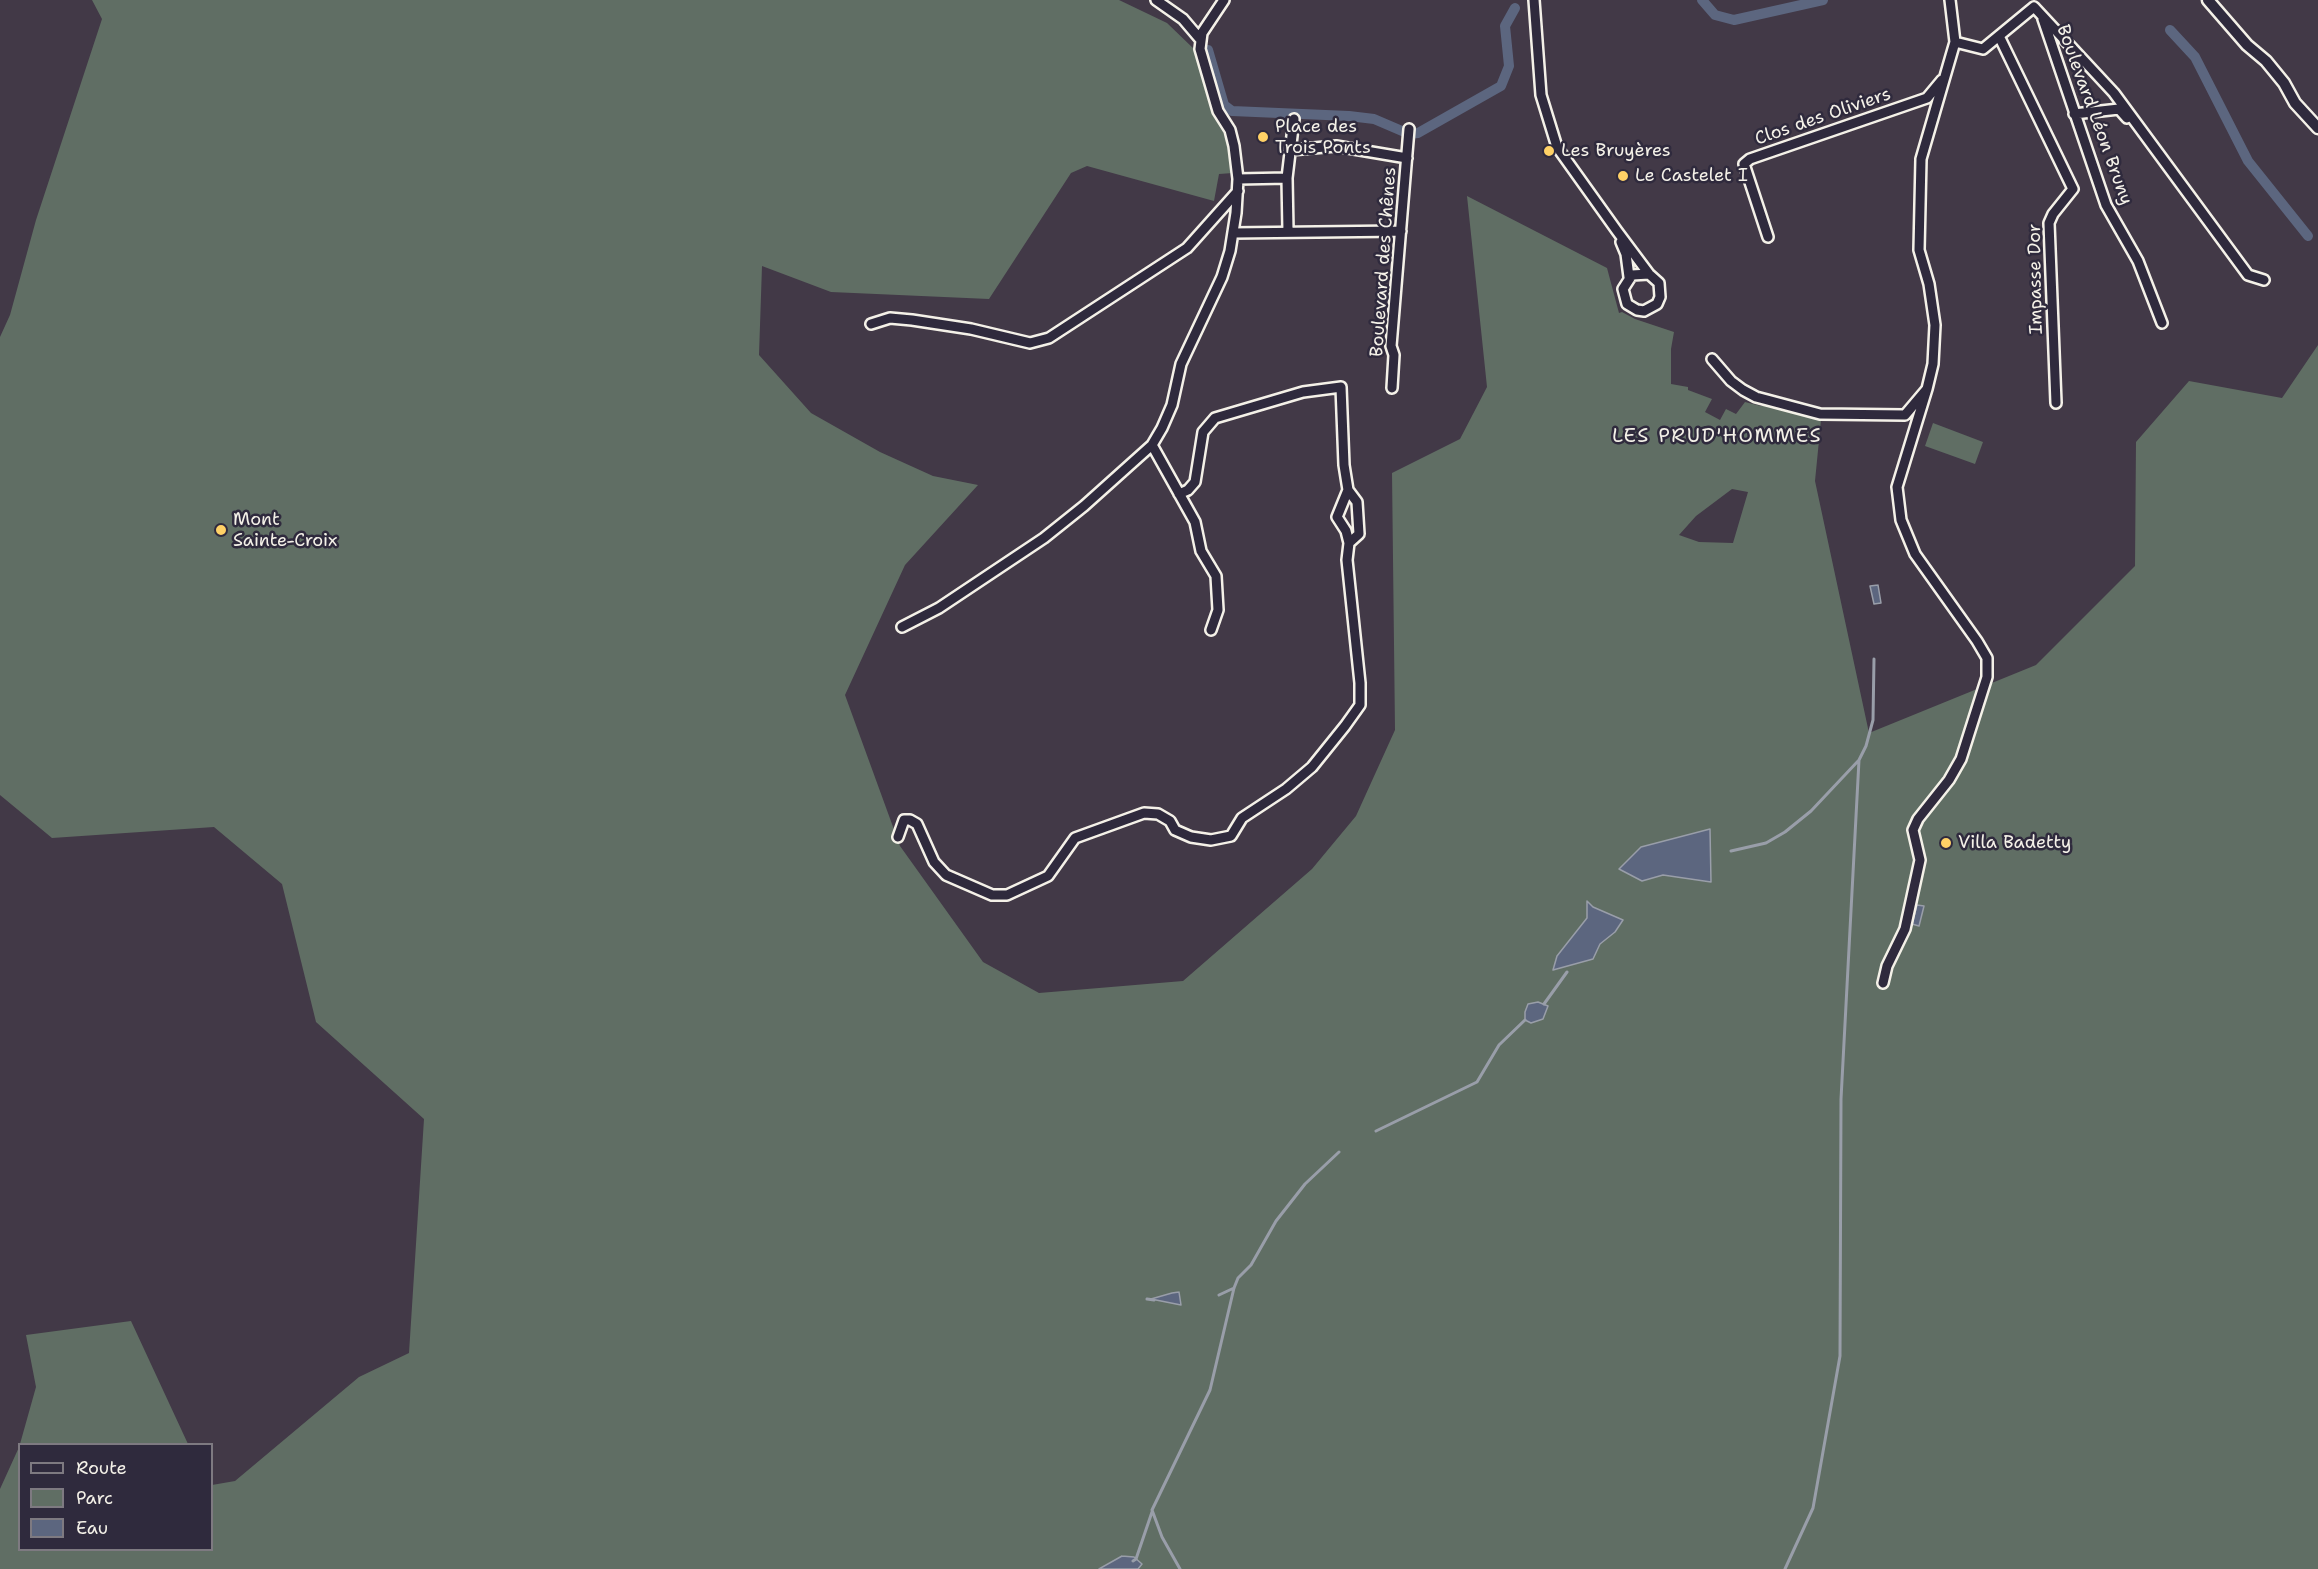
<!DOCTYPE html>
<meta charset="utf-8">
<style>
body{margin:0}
#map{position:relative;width:2318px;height:1569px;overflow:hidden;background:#423947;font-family:"Shantell Sans",sans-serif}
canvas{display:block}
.legend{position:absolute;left:18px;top:1443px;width:195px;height:108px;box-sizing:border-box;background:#2f2a3d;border:2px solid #7e7a81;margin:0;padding:8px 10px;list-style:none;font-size:18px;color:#f4f1e8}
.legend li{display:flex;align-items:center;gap:12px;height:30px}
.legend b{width:30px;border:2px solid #7e7a81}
</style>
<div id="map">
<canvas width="2318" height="1569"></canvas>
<ul class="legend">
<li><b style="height:8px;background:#2f2a3d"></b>Route</li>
<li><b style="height:16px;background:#606e64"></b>Parc</li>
<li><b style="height:16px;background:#5c667f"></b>Eau</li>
</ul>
</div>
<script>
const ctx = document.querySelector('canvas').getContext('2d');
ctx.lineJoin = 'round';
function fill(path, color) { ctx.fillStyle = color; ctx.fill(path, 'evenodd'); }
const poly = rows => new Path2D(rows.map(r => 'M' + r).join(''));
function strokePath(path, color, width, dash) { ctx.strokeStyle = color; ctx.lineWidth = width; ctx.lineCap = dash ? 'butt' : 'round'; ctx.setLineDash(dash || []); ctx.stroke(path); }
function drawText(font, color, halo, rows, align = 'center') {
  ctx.font = font + ' "Shantell Sans",sans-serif'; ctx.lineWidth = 5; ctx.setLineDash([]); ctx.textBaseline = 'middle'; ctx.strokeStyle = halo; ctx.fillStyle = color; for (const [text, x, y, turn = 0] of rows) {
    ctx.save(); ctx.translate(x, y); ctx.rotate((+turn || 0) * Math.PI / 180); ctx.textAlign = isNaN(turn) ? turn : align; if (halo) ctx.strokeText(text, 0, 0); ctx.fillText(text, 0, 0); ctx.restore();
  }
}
fill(poly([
 [92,0,1119,0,1167,23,1194,49,1232,157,1233,173,1219,174,1214,201,1087,166,1071,173,989,299,831,292,762,266,759,355,811,413,880,452,933,476,978,485,905,565,845,695,900,846,983,962,1039,993,1183,981,1312,869,1356,816,1395,730,1392,473,1460,439,1487,387,1467,196,1607,268,1619,313,1622,312,1635,319,1674,332,1671,349,1671,384,1688,387,1688,390,1712,399,1705,412,1720,420,1726,409,1736,414,1745,402,1761,406,1771,404,1821,420,1815,481,1869,733,2036,665,2135,566,2136,442,2189,381,2282,398,2318,345,2318,1569,0,1569,0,1489,20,1445,20,1550,212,1550,212,1485,235,1481,359,1377,409,1353,424,1119,316,1022,282,884,214,827,52,838,0,795,0,337,10,315,36,220,102,19],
 [1732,489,1748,492,1733,543,1699,542,1679,535,1696,516],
 [1933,423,1983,442,1975,464,1925,446],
 [131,1321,188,1444,20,1444,36,1387,26,1335]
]), '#606e64');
const water = poly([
 [1878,585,1881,603,1874,604,1870,586,1878,585],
 [1710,829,1711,882,1663,875,1642,881,1619,869,1641,847,1710,829],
 [1587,901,1593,907,1623,920,1615,932,1600,944,1593,959,1553,970,1557,956,1587,918,1587,901],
 [1917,905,1924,906,1919,926,1912,924,1917,905],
 [1538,1002,1548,1006,1543,1019,1531,1023,1525,1020,1525,1012,1528,1004,1538,1002],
 [1179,1292,1181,1305,1151,1299,1172,1293,1179,1292],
 [1122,1556,1134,1557,1142,1564,1138,1569,1099,1569,1122,1556]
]);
fill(water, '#5c667f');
strokePath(water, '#999ea9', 1.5);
strokePath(poly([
 [1731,851,1766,843,1785,832,1811,811,1859,760,1866,746,1873,720,1874,659],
 [1544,1004,1567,972],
 [1376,1131,1477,1082,1499,1045,1525,1020],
 [1219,1295,1234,1288],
 [1147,1299,1154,1300],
 [1133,1561,1136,1559,1152,1512],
 [1180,1569,1162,1537,1152,1510,1210,1390,1234,1288,1238,1278,1251,1265,1276,1221,1305,1184,1339,1152],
 [1785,1569,1813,1508,1840,1356,1841,1099,1859,760]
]), '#999ea9', 3);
strokePath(poly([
 [1702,0,1715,15,1734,20,1823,0],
 [2170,30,2195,57,2248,161,2308,236],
 [1208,50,1224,105,1232,111,1349,116,1374,119,1409,134,1418,133,1501,86,1509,66,1505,26,1515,8]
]), '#5c667f', 10);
const minor = poly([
 [1156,0,1183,19,1200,39],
 [1534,0,1541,95,1557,147,1617,231,1649,274,1659,283,1660,297,1657,304,1644,311,1637,310,1627,304,1623,289,1632,275,1649,274],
 [2043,19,2106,205,2138,261,2162,323],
 [1999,36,2073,189,2053,214,2049,223,2056,403],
 [1955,42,1983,49,2034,7,2114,93,2248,275,2264,280],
 [2074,114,2119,109,2127,118],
 [1291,150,1336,146,1407,158],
 [1238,179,1287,178],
 [1288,231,1287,178,1294,119],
 [1233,233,1401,231],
 [1768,237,1744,164,1750,159,1927,98,1942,80],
 [1621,242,1626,254,1629,277],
 [871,324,890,318,912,320,971,329,1030,343,1049,338,1187,248,1238,191],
 [1712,359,1731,381,1743,390,1756,397,1820,414,1905,415,1927,389,1933,364,1935,325,1929,284,1919,250,1921,159,1955,42,1950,0],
 [1392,388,1394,355,1391,346,1409,129],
 [1152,445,1195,522,1201,551,1216,576,1218,610,1211,630],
 [1348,490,1357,502,1359,534,1349,543],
 [902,627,939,608,1044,538,1084,506,1152,445,1162,428,1172,405,1181,364,1222,277,1230,251,1236,213,1238,179,1234,146,1230,130,1218,111,1200,49,1202,33,1224,0],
 [898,837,904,820,910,820,917,824,934,862,946,875,992,895,1007,895,1048,876,1075,838,1144,813,1158,814,1170,821,1175,830,1191,837,1211,840,1231,836,1242,818,1286,789,1312,767,1345,726,1360,705,1360,683,1347,560,1349,543,1346,531,1337,517,1348,490,1344,465,1341,387,1303,392,1215,418,1203,432,1195,482,1188,490,1179,494],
 [1883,983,1887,966,1905,929,1920,860,1913,830,1918,819,1949,780,1961,759,1987,677,1987,658,1977,641,1915,554,1901,520,1897,487,1927,389]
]);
const tertiary = poly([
 [2208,0,2247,45,2266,61,2284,83,2295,103,2318,128]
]);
strokePath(minor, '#f4f1e8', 14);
strokePath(tertiary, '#f4f1e8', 15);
strokePath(minor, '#2f2a3d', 9);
strokePath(tertiary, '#2f2a3d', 10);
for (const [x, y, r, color] of [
 [1263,137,6,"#ffd166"],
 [1549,151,6,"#ffd166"],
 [1623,176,6,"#ffd166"],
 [221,530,6,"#ffd166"],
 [1946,843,6,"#ffd166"]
]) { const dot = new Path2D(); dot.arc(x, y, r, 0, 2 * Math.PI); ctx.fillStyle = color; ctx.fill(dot); strokePath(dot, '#2f2a3d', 2); }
drawText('18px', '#f4f1e8', '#2f2a3d', [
 ["Boulevard Léon Bruny",2094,115,70],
 ["Clos des Oliviers",1823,117,-19],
 ["Boulevard des Chênes",1384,262,-86],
 ["Impasse Dor",2036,279,-91]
]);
drawText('18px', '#f4f1e8', '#2f2a3d', [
 ["Place des",1275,127],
 ["Trois Ponts",1275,148],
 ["Les Bruyères",1561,151],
 ["Le Castelet I",1635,176],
 ["Mont",233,520],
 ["Sainte-Croix",233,541],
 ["Villa Badetty",1958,843]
], 'left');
ctx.letterSpacing = '1.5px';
drawText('20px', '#f4f1e8', '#2f2a3d', [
 ["LES PRUD'HOMMES",1717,437]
]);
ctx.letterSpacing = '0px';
</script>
